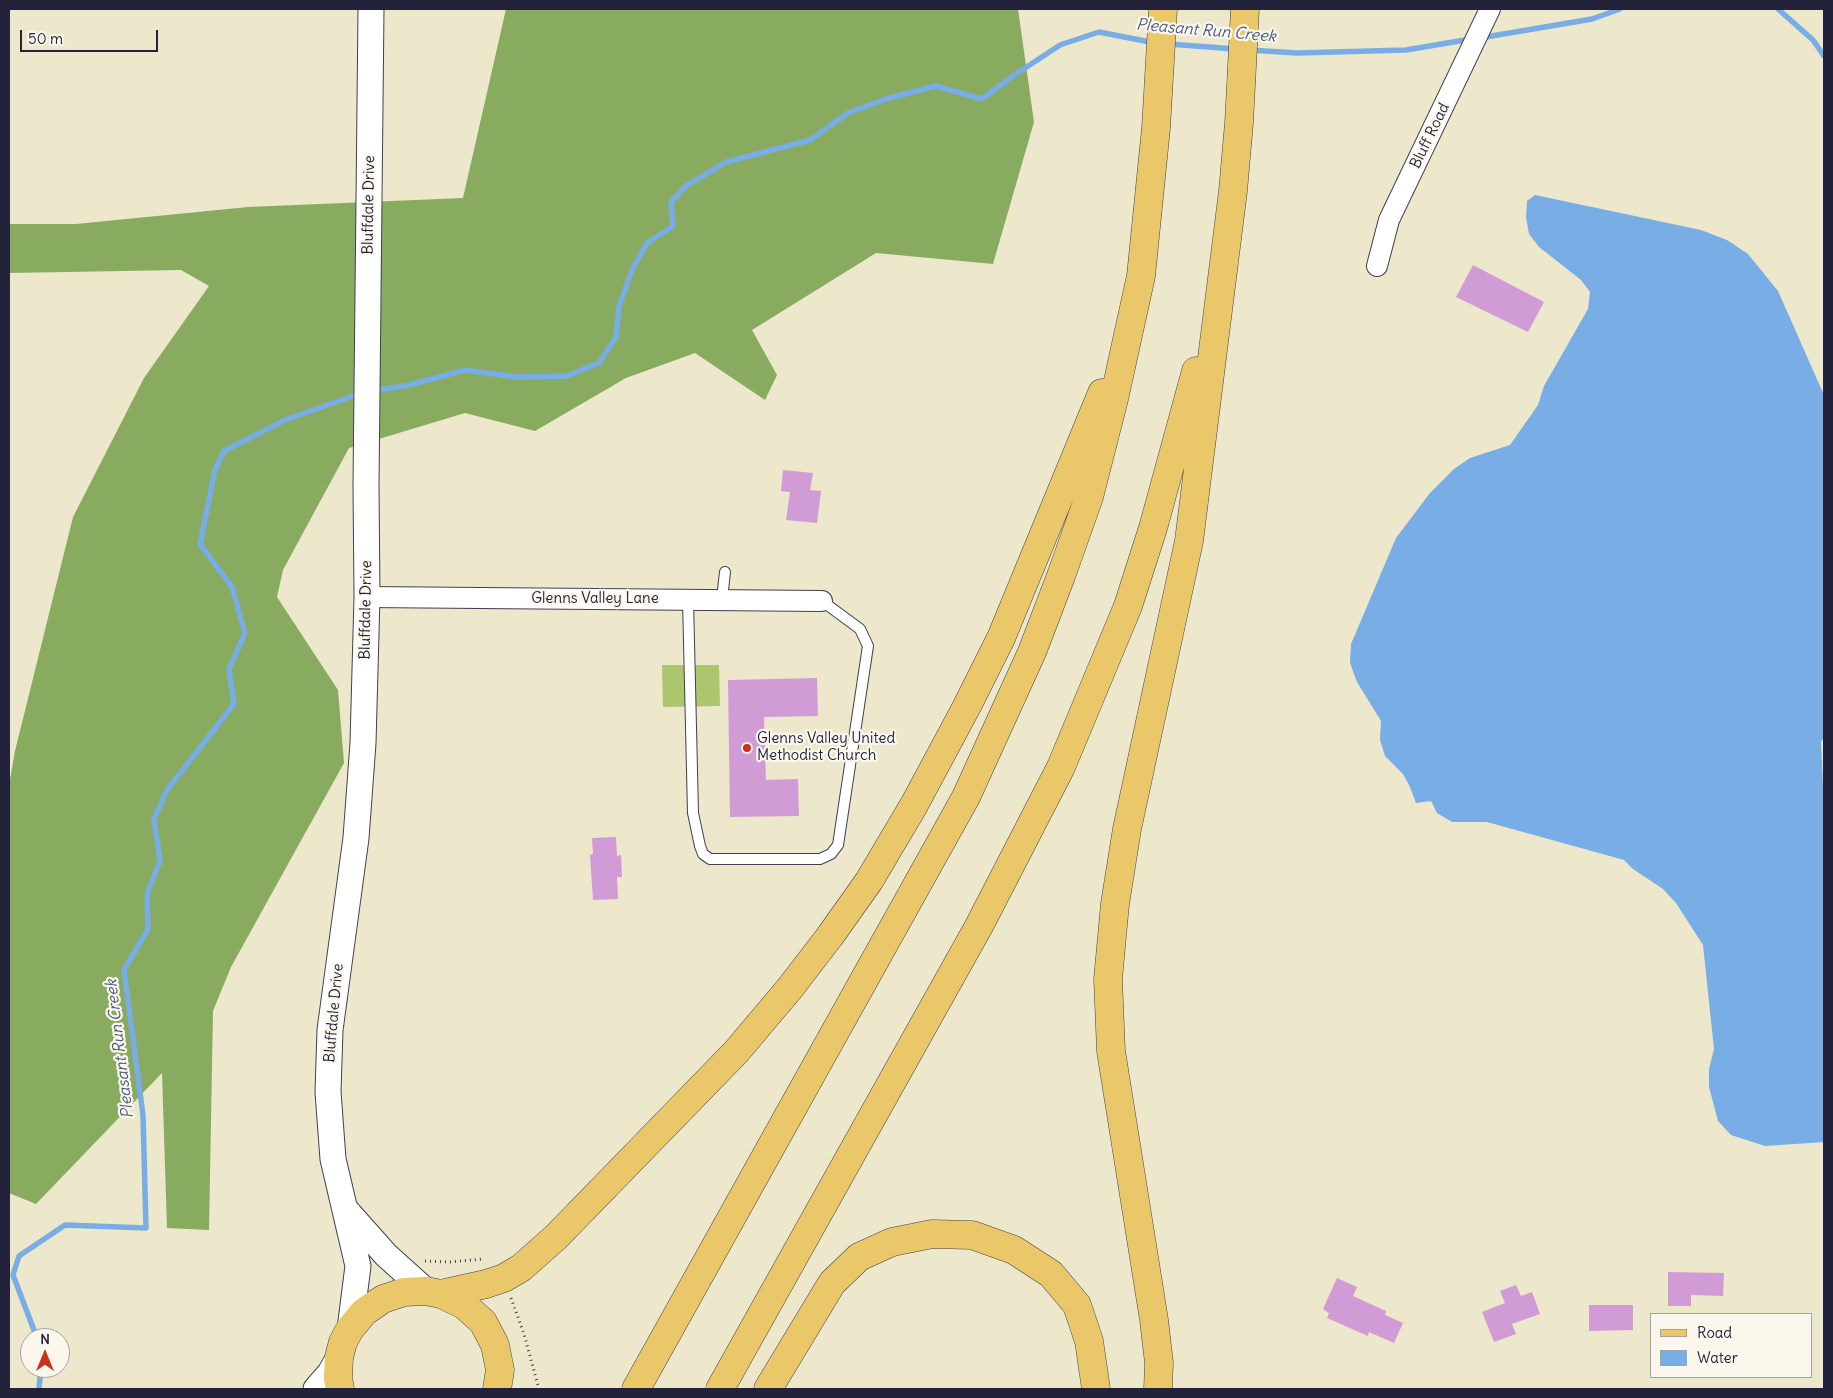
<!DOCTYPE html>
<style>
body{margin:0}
#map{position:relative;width:1833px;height:1398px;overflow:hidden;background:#ede7cb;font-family:Delius,sans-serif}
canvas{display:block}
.frame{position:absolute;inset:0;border:10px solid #22223b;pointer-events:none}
.legend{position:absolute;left:1650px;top:1313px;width:162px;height:65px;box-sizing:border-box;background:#fbf7ec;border:1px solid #a4a2a5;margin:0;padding:6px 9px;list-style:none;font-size:15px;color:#22223b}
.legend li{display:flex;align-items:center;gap:10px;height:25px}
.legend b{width:25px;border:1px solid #a4a2a5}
.north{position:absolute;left:20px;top:1328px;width:50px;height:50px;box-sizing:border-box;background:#fbf7ec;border:1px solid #a4a2a5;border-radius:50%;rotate:0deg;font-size:14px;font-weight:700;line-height:20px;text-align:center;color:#22223b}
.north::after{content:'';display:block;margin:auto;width:18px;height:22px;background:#c8321e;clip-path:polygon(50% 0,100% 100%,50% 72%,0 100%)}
.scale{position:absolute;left:20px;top:30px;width:138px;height:22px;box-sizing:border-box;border:2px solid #22223b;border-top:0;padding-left:6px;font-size:15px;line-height:18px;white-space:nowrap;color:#22223b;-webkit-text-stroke:4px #fbf7ec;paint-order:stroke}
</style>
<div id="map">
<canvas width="1833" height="1398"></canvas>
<div class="frame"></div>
<ul class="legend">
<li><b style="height:6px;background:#eac769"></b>Road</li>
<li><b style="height:14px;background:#78ade6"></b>Water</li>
</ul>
<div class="north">N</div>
<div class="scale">50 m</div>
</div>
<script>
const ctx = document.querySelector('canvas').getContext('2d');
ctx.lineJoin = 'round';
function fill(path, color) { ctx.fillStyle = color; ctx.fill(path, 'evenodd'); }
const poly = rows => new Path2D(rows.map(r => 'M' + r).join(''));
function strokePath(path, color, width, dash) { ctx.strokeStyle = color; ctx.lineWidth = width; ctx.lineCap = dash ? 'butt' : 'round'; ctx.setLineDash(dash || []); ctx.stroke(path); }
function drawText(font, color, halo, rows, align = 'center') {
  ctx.font = font + ' Delius,sans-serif'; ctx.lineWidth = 4.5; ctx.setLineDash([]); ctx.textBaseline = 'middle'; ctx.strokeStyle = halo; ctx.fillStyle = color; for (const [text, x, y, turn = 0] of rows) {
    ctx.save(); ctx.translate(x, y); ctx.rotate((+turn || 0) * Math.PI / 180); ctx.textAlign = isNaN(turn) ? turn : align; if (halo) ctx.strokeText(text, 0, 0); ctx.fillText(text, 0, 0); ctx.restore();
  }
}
fill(poly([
 [662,665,719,665,720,706,663,707]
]), '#abc66c');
fill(poly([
 [506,9,1018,9,1034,122,993,264,876,253,752,330,777,375,765,400,695,353,626,378,535,431,465,413,349,448,283,570,277,597,338,690,344,763,231,967,213,1011,209,1230,167,1228,162,1073,36,1204,9,1193,9,785,15,751,73,517,144,378,209,286,181,270,9,273,9,224,76,224,248,207,463,198]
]), '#88ab60');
fill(poly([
 [1535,195,1701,230,1727,240,1748,254,1778,291,1824,395,1824,737,1821,742,1824,807,1824,1142,1765,1146,1731,1135,1718,1121,1709,1087,1709,1069,1714,1049,1703,945,1676,903,1663,889,1633,869,1624,860,1487,822,1452,822,1437,813,1431,801,1416,803,1410,787,1403,774,1385,756,1380,740,1381,721,1357,682,1350,663,1351,644,1396,538,1430,493,1454,469,1470,458,1510,445,1538,405,1544,386,1588,309,1590,292,1581,280,1539,247,1529,234,1526,217,1527,201]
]), '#78ade6');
strokePath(poly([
 [1778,9,1813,40,1824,56],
 [1480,38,1592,19,1620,9],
 [1169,44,1235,49],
 [1249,50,1297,53,1406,50,1471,39],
 [373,391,409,385,465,370,516,377,567,376,599,363,616,337,619,306,633,268,647,243,673,226,671,202,686,186,726,162,810,140,848,113,886,99,935,86,982,99,1010,78,1060,45,1099,32,1155,43],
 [37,1338,13,1275,19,1256,65,1225,146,1228,143,1115,124,970,148,929,147,895,160,860,154,819,167,790,234,704,229,669,245,633,232,587,200,544,215,470,224,451,285,420,361,393],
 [39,1389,41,1368]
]), '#78ade6', 5.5);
fill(poly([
 [1473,265,1544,302,1528,332,1456,297],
 [783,470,813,473,810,490,821,491,817,523,786,520,790,492,781,491],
 [817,678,818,716,764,717,766,780,798,779,799,816,730,817,728,680],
 [616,837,617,856,621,855,622,877,617,877,618,899,593,900,590,855,593,854,592,838],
 [1668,1272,1724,1273,1723,1296,1691,1295,1691,1306,1668,1306],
 [1337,1278,1357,1287,1353,1296,1386,1311,1385,1315,1403,1323,1394,1343,1369,1332,1368,1336,1327,1318,1329,1313,1323,1309],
 [1516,1285,1521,1296,1532,1292,1540,1314,1512,1324,1516,1334,1494,1342,1482,1312,1505,1303,1500,1291],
 [1589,1305,1633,1305,1633,1330,1589,1331]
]), '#d19cd5');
const service = poly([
 [688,599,693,813,700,846,703,854,710,859,820,859,831,854,838,845,868,646,860,629,822,601],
 [722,599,725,572]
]);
const minor = poly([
 [1377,266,1389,220,1490,9],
 [367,597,822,601]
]);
const tertiary = poly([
 [346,1210,386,1255,426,1291],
 [350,1329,358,1266,333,1159,328,1092,330,1030,356,838,363,743,367,597,366,485,371,9],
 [316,1389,330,1373,339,1357]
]);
const primary = poly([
 [340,1389,338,1378,339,1357,343,1342,350,1329,364,1312,383,1299,404,1292,426,1291,441,1294,464,1305,483,1322,495,1345,500,1370,497,1389]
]);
const motorway = poly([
 [441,1294,486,1284,504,1278,521,1268,556,1237,736,1052,790,988,830,936,869,881,914,805,967,706,1001,638,1102,393],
 [636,1389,966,797,1032,652,1061,576,1089,497,1114,399,1141,276,1156,128,1163,9],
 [720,1389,979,926,1061,767,1128,606,1153,528,1196,371],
 [768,1389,832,1283,859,1257,892,1242,932,1234,972,1235,1014,1250,1051,1274,1077,1305,1089,1341,1096,1389],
 [1158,1389,1159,1363,1154,1320,1111,1051,1108,979,1115,904,1127,829,1189,541,1233,191,1239,123,1245,9]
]);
strokePath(service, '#404051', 12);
strokePath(minor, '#404051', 22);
strokePath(tertiary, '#404051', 27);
strokePath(primary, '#404051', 29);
strokePath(motorway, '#404051', 29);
strokePath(poly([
 [425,1261,450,1262,483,1259],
 [511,1298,524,1334,539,1389]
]), '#404051', 3, [1, 4]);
strokePath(service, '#fff', 10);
strokePath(minor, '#fff', 20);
strokePath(tertiary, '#fff', 25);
strokePath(primary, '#eac769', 28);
strokePath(motorway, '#eac769', 28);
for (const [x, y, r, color] of [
 [747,748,5,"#c8321e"]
]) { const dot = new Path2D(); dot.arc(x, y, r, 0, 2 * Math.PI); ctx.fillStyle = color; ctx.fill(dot); strokePath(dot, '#fbf7ec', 2); }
drawText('15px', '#22223b', '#fbf7ec', [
 ["Bluff Road",1430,136,-64],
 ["Bluffdale Drive",369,205,-89],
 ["Glenns Valley Lane",595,599],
 ["Bluffdale Drive",366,610,-89],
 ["Bluffdale Drive",334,1013,-85]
]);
drawText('15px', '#22223b', '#fbf7ec', [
 ["Glenns Valley United",757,739],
 ["Methodist Church",757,756]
], 'left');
drawText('italic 16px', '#445a7f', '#fbf7ec', [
 ["Pleasant Run Creek",1206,31,5],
 ["Pleasant Run Creek",120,1049,-97]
]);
</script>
